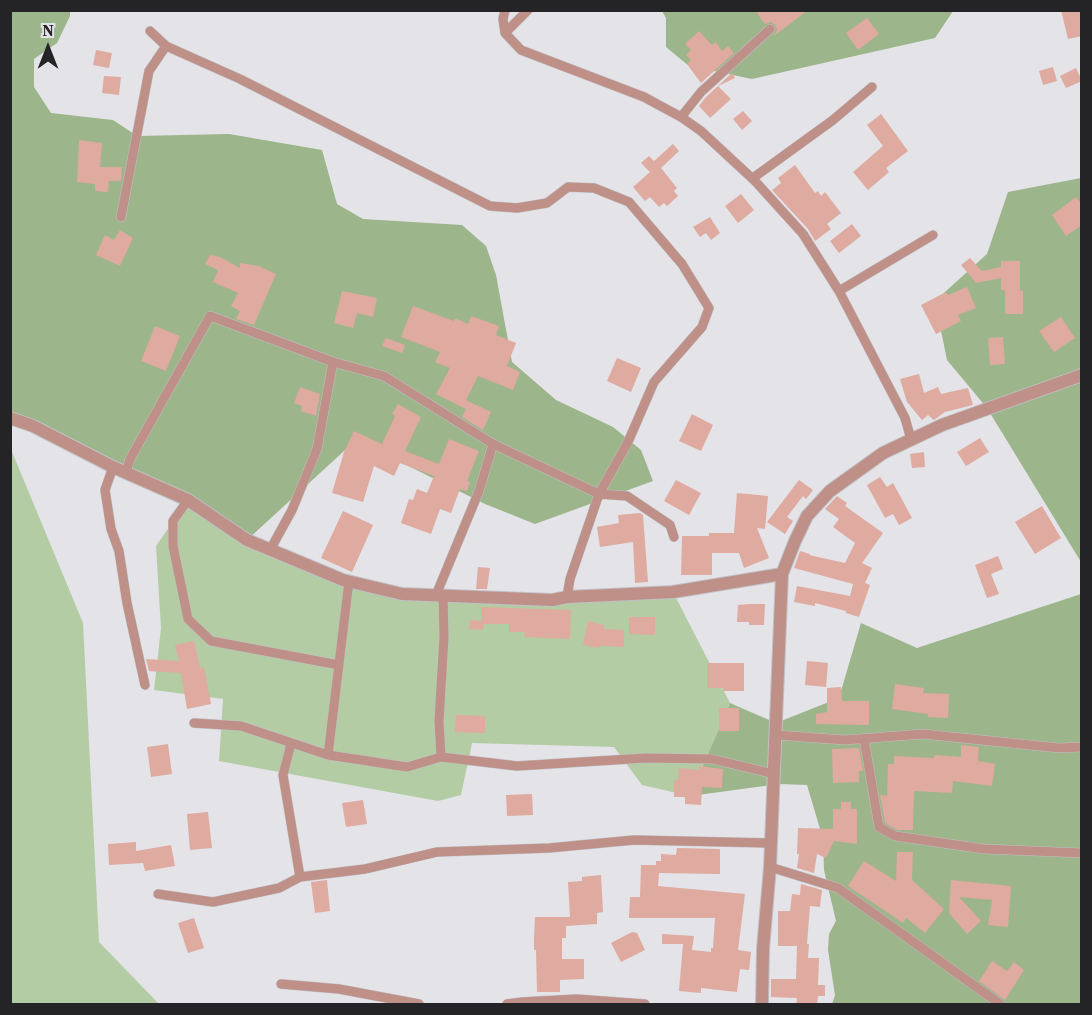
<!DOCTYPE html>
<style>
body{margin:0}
#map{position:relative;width:1092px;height:1015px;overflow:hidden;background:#e3e3e8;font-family:"Source Serif 4",serif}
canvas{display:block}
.frame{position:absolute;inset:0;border:12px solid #242426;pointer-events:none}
.north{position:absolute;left:18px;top:18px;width:60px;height:60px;-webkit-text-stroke:4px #e3e3e8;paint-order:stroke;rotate:0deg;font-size:16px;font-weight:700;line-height:24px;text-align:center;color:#242426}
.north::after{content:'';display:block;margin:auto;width:21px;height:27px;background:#242426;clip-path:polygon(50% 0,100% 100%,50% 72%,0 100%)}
</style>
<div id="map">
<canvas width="1092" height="1015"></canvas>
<div class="frame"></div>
<div class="north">N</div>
</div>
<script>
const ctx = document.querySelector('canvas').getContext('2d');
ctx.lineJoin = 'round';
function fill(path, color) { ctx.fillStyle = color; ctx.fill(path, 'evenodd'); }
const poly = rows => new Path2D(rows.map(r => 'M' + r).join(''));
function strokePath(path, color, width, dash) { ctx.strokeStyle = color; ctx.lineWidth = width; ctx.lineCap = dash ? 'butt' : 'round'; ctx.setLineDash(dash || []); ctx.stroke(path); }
fill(poly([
 [10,447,83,623,99,942,159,1004,11,1004],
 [188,500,247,540,343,580,402,594,552,600,673,592,730,703,690,796,642,785,614,747,472,743,461,795,438,801,219,761,223,699,154,690,161,628,156,546]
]), '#b3cca3');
fill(poly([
 [11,11,70,11,70,16,57,43,34,59,34,87,51,113,113,120,137,136,229,134,322,150,337,204,363,219,462,225,486,246,496,275,512,362,556,400,613,427,641,450,653,481,535,524,485,504,356,440,247,540,188,500,11,418],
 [662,11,953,11,935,38,752,79,689,66,666,47,666,18],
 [1081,178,1081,562,987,408,947,360,935,301,987,254,1008,192],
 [1081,594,1081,1004,832,1004,835,995,828,950,829,934,836,921,824,870,823,839,807,785,779,784,690,796,730,703,776,723,839,698,861,623,917,648]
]), '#9cb58b');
fill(poly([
 [755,10,808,10,774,36,777,30,775,25,771,22,765,24],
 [1061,10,1082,10,1082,36,1068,39],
 [867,18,879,34,858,50,846,33],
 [699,31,712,45,716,42,722,51,728,46,734,53,701,83,687,64,691,60,686,55,691,50,685,44],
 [96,50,112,53,109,68,93,65],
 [1053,67,1057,81,1043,85,1039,71],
 [1076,68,1082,81,1066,88,1060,76],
 [732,73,735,78,718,86,731,99,710,118,699,106,706,97],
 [104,76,121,77,119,95,102,93],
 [743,111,752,121,742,130,733,119],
 [881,114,908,151,886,168,889,172,868,190,853,172,883,146,867,125],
 [79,140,102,143,100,167,122,167,121,181,109,181,108,192,95,191,95,184,77,182],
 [673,144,679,151,661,168,677,188,674,191,678,196,667,206,664,203,659,207,650,197,645,201,633,187,650,172,641,163,649,156,654,161],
 [795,165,815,193,818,191,821,196,825,192,841,213,827,224,831,229,815,241,808,229,772,190,781,183,778,178],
 [741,194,754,210,738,223,725,206],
 [1076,197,1082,205,1082,225,1066,236,1052,215],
 [710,217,720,233,711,240,706,233,700,237,693,227],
 [852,224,861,236,839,253,830,241],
 [120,230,133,238,120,266,96,255,105,235,114,240],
 [210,255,220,257,240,268,240,263,259,266,276,274,254,325,236,319,240,311,231,306,238,293,213,282,218,270,205,264],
 [970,258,982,271,1001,267,1001,261,1020,261,1020,291,1023,291,1023,314,1005,314,1005,290,1001,290,1001,278,976,283,961,265],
 [967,287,976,308,958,315,961,321,936,334,921,305,946,292,948,295],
 [342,291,377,298,373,317,357,313,353,328,334,323],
 [413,306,454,321,455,318,468,324,471,316,499,326,496,335,516,343,507,366,520,372,513,390,478,376,466,400,491,412,483,430,462,417,466,409,436,394,450,368,435,362,440,352,401,337],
 [1061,317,1075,338,1054,352,1039,331],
 [155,326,180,336,166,371,141,361],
 [1003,337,1005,364,990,365,988,338],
 [386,338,405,345,402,353,382,346],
 [617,358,641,368,631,392,607,381],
 [919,374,924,393,938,387,941,394,968,388,973,405,945,412,934,420,928,415,922,420,907,402,900,379],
 [300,387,320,394,316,416,301,411,302,406,294,403],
 [398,404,421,417,405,451,439,464,449,439,479,451,467,481,470,482,467,491,460,489,451,513,440,509,431,534,401,523,409,499,413,500,417,489,427,493,434,476,400,463,394,476,374,466,363,502,332,493,344,452,354,431,382,444,395,416,392,414],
 [692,414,713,425,701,451,679,441],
 [980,438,989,452,966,466,957,452],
 [924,452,925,467,912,468,910,454],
 [880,477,887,487,893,483,912,518,899,525,893,514,885,518,867,485],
 [676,480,701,493,689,515,664,501],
 [799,480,813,490,806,499,803,496,787,517,793,521,785,534,767,522],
 [737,493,768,496,765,529,757,528,769,558,744,568,739,553,712,553,712,575,681,575,682,536,709,536,709,533,734,533],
 [837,496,847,503,845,506,883,533,862,563,872,568,865,583,870,585,859,617,846,613,846,611,815,603,815,606,794,602,797,586,850,596,853,584,794,568,800,551,810,554,809,555,845,563,855,543,833,527,839,519,825,509],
 [1042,506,1061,538,1035,554,1015,522],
 [343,511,373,525,352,572,321,558],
 [640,513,643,515,648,582,635,583,633,542,600,547,597,527,619,523,618,515],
 [998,556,1003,569,991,574,999,594,987,598,975,565],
 [478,567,490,568,487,589,476,589],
 [749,604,765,604,764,625,749,625,749,622,737,622,738,605],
 [481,607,571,610,570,639,524,637,525,632,509,632,509,624,484,624,483,630,469,629,470,620,482,621],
 [629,617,655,617,655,635,629,634],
 [588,621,604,625,604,629,624,630,624,647,600,646,599,648,583,645],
 [194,641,200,668,204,667,211,704,187,709,181,673,149,671,146,659,179,661,175,645],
 [807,661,828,663,826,687,805,685],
 [707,663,744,663,744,691,723,691,723,688,707,688],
 [895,684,924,688,923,693,949,694,948,718,928,717,928,714,892,709],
 [841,687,842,701,869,701,869,725,816,724,816,714,827,712,827,688],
 [719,708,739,708,739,731,719,731],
 [456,715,485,716,485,733,455,732],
 [168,744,172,774,151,777,147,747],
 [961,745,979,747,978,761,995,764,992,786,953,781,952,793,914,791,913,830,897,830,885,823,880,795,887,796,888,764,894,764,894,756,934,758,934,755,961,757],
 [859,748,863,771,859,771,859,782,833,783,832,749],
 [699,766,723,769,722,788,702,787,701,805,685,804,685,797,674,797,674,780,678,780,679,768,699,770],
 [532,794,533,815,507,816,506,795],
 [363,800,367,824,346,827,342,803],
 [841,802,851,802,851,809,857,809,857,844,834,841,826,858,817,854,814,873,797,868,799,854,797,854,798,828,833,829,833,809,841,809],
 [208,812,212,848,190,850,187,814],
 [136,842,136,851,171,845,175,866,145,871,143,863,109,865,108,844],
 [677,848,720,849,720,874,659,873,658,886,745,894,738,950,751,952,749,970,740,969,737,992,701,988,701,993,679,991,683,944,662,944,662,934,694,936,692,950,711,952,711,948,713,948,715,918,629,918,630,897,640,897,641,865,656,865,656,861,661,861,661,854,676,855],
 [897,852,913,852,912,880,944,909,925,933,906,918,903,923,848,886,864,861,896,881],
 [601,875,603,912,597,913,597,924,566,926,566,938,562,938,562,959,584,959,584,979,560,980,560,992,537,992,536,950,534,950,534,940,535,917,570,917,568,882,582,881,582,877],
 [327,880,330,911,315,913,311,882],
 [951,880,1011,886,1008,927,988,925,992,900,959,897,981,921,967,934,949,913],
 [801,884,822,890,820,907,810,906,807,944,809,944,808,958,819,958,818,985,825,985,825,996,818,996,817,1005,796,1005,797,998,771,997,771,979,796,979,797,946,778,946,778,911,790,911,792,894,800,895],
 [194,918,204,948,188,953,178,923],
 [632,932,637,933,645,950,621,962,611,943],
 [992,961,1007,971,1014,962,1024,970,1005,1000,979,981]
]), '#dfaa9f');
const minor = poly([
 [505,10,503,19,505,33,521,50,644,97,681,117,701,131,755,181,803,234,839,291,905,418,911,439],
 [150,31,166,46,240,79,490,206,517,208,547,203,568,187,594,188,629,202,682,264,709,308,702,327,654,382,628,442,599,494,627,496,670,525,674,537],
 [505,33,528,10],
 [681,117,701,92,770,29],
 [753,178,833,120,872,87],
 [121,217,149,71,166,46],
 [839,291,933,235],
 [113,467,105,490,111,529,119,551,127,603,145,685],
 [126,472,130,459,210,316,333,362,384,376,493,444,599,494,570,579,567,597],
 [188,500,173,521,173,546,188,619,211,641,339,665],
 [270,550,292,510,317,449,333,362],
 [436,595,479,491,493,444],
 [194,723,241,726,328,755,407,767,441,757,517,766,646,758,712,759,774,774],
 [776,735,845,740,923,734,1059,748,1082,747],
 [864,739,879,827,895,836,984,849,1082,853],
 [291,744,283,775,300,877],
 [328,755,349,581],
 [441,757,439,721,444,637,443,595],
 [770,867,838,888,1000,1004],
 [158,894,213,902,279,888,300,877,365,869,437,852,549,848,634,840,770,843],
 [281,984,339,989,419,1004],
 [507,1004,522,1002,576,999,645,1004]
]);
const tertiary = poly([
 [10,418,33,426,113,467,188,500,247,540,343,580,402,594,552,600,567,597,673,592,782,574],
 [762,1004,763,949,770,867,782,574,795,541,807,516,830,491,883,453,942,425,1082,375]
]);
strokePath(minor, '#c1c1c5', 10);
strokePath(tertiary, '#c1c1c5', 14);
strokePath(minor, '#be9088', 9);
strokePath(tertiary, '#be9088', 12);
</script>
